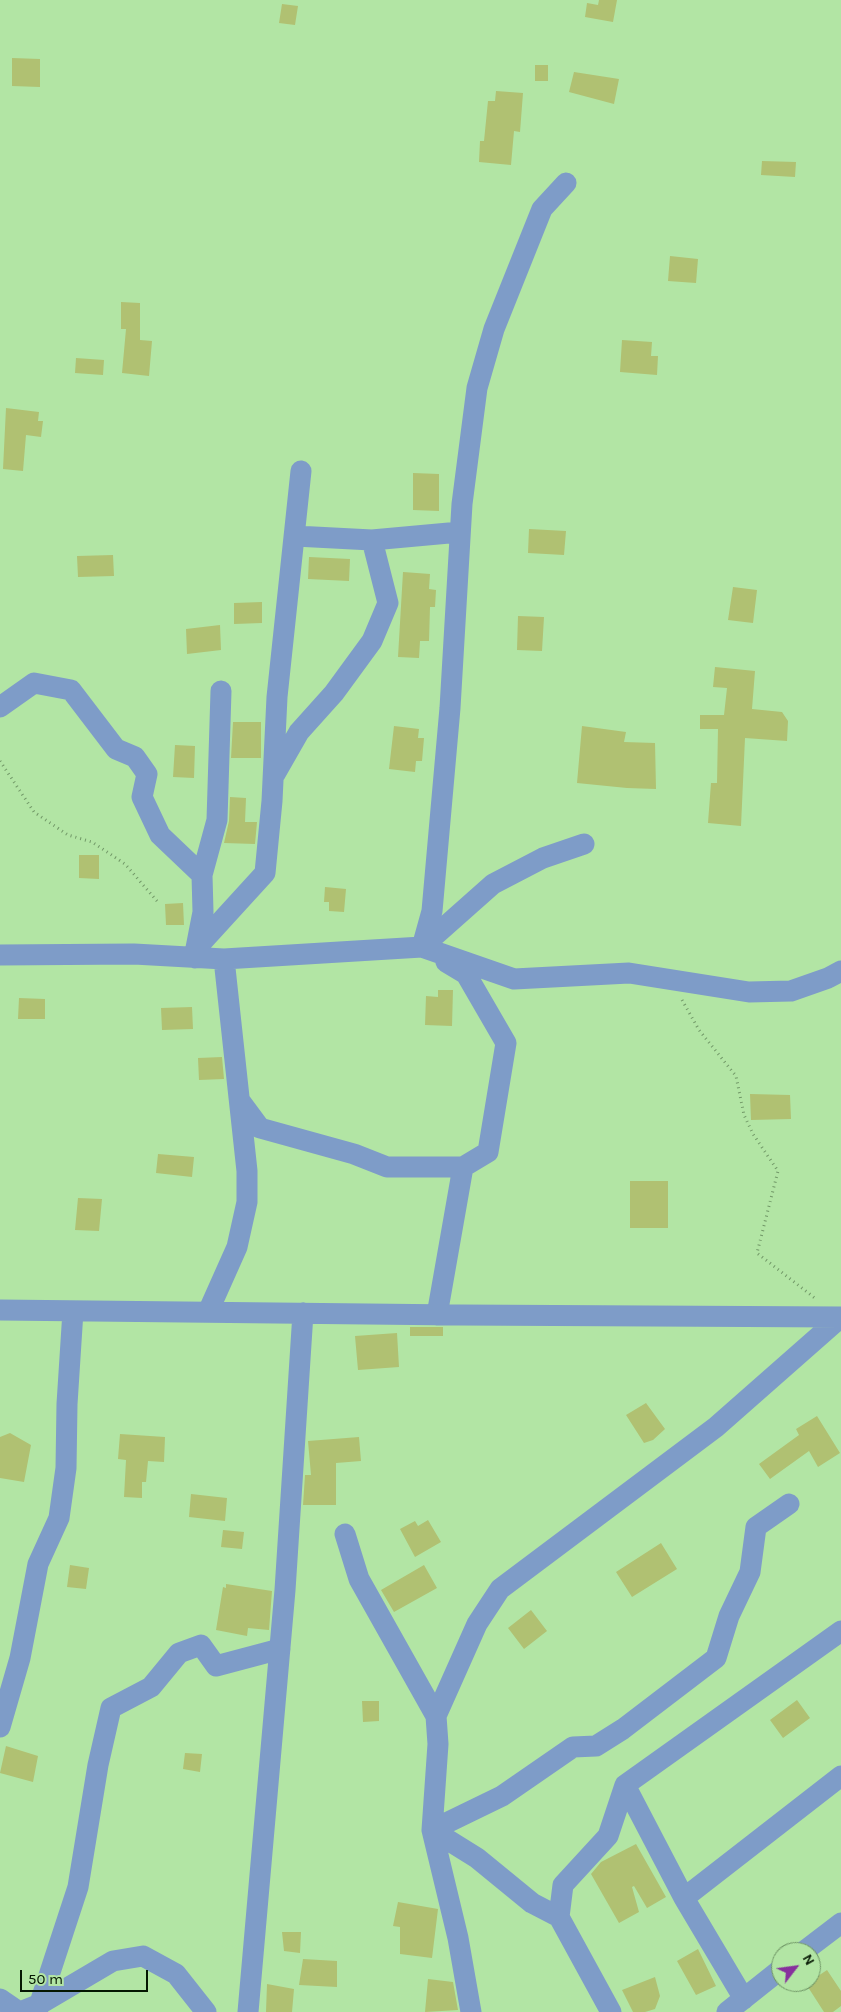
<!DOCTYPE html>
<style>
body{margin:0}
#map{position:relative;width:841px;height:2012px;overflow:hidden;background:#b2e5a4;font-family:Karla,sans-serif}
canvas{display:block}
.north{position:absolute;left:771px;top:1942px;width:50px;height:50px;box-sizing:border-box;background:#b2e5a4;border:1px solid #6d9363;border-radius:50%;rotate:60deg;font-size:14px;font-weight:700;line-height:20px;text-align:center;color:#051702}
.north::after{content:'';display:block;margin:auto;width:18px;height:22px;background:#87309d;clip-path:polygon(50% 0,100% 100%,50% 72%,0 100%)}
.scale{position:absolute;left:20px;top:1970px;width:128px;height:22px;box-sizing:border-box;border:2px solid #051702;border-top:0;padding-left:6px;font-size:15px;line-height:18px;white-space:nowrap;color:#051702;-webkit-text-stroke:4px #b2e5a4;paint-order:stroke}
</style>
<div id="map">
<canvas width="841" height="2012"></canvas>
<div class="north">N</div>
<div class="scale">50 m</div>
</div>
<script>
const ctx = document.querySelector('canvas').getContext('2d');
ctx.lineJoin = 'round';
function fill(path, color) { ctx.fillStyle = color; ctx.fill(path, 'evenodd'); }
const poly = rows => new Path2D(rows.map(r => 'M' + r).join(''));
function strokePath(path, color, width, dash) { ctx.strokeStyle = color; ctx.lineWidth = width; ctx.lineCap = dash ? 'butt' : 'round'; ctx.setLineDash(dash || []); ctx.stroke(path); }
fill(poly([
 [599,0,617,0,613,22,585,17,587,3,598,5],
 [282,4,298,6,295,25,279,23],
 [12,58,40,59,40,87,12,86],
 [535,65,548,65,548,81,535,81],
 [574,72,619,79,614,104,569,92],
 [496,91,523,93,520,132,514,131,511,165,479,162,480,141,484,141,488,101,495,101],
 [762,161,796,162,795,177,761,175],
 [670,256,698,259,696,283,668,281],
 [121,302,140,303,140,340,152,341,149,376,122,373,126,329,121,329],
 [622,340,652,342,651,356,658,356,657,375,620,372],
 [76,358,104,360,103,375,75,373],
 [6,408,39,412,38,421,43,421,41,437,26,435,23,471,3,469],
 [413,473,439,474,439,511,413,510],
 [529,529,566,531,564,555,528,553],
 [113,555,114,576,78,577,77,556],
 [309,557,350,559,349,581,308,579],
 [403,572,430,574,429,589,436,590,435,607,430,607,429,641,420,641,419,658,398,657],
 [733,587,757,590,753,623,728,620],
 [262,602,262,623,234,624,234,603],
 [518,616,544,617,542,651,517,650],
 [220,625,221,650,187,654,186,629],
 [715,667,755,671,752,709,782,712,788,721,787,741,745,738,741,826,708,823,711,783,717,783,718,729,700,729,700,715,724,715,727,688,713,687],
 [233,722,261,722,261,758,231,758],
 [394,726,419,729,418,738,424,738,422,761,416,761,415,772,389,769],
 [582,726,626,732,624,742,655,743,656,789,627,788,577,783],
 [175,745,195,746,194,778,173,777],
 [230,797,246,798,245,822,257,822,255,844,224,843,229,821],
 [79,855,99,855,99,879,79,878],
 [325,887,346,889,344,912,329,911,329,902,324,902],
 [183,903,184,925,166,925,165,904],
 [438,990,453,990,452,1026,425,1025,426,996,438,997],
 [19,998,45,999,45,1019,18,1019],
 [192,1007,193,1029,162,1030,161,1008],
 [222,1057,224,1079,199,1080,198,1058],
 [750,1094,790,1095,791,1119,751,1120],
 [158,1154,194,1157,192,1177,156,1173],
 [630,1181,668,1181,668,1228,630,1228],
 [78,1198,102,1199,99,1231,75,1230],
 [410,1327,443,1327,443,1336,410,1336],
 [397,1333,399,1367,358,1370,355,1336],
 [646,1403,665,1429,653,1440,644,1443,626,1415],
 [817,1416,840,1453,818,1467,809,1451,770,1479,759,1464,799,1435,796,1429],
 [10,1433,31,1445,24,1482,0,1478,0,1437],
 [120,1434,165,1437,164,1462,148,1461,146,1482,142,1482,142,1498,124,1497,126,1460,118,1459],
 [359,1437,361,1461,336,1463,336,1505,303,1505,305,1475,311,1475,308,1441],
 [191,1494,227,1498,225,1521,189,1517],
 [428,1520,441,1542,415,1557,400,1529,415,1521,418,1526],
 [223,1530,244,1532,242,1549,221,1547],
 [661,1543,677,1569,632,1597,616,1572],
 [70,1565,89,1568,86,1589,67,1587],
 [424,1565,437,1588,394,1612,381,1590],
 [226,1584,272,1591,269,1630,248,1628,247,1636,216,1630,223,1587,226,1588],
 [531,1610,547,1631,524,1649,508,1628],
 [797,1700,810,1718,783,1738,770,1720],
 [362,1701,379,1701,379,1721,363,1722],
 [6,1746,38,1756,33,1782,0,1773],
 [185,1753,202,1754,200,1772,183,1769],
 [636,1844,666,1897,647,1908,634,1886,632,1887,639,1912,619,1923,591,1874,601,1862],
 [398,1902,438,1909,432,1958,400,1954,400,1927,393,1926],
 [282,1932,301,1932,300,1953,284,1951],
 [698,1949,716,1986,696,1995,677,1961],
 [303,1959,337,1961,337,1987,299,1985],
 [827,1970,841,1991,841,2006,833,2012,824,2012,806,1984],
 [655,1977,660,1996,655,2009,645,2012,633,2012,622,1990],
 [428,1979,453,1982,458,2010,425,2012],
 [267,1984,294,1989,292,2012,266,2012]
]), '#b0c172');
strokePath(poly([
 [0,761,34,812,68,835,92,842,125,864,157,901],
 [682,1000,699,1030,736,1076,744,1115,753,1134,778,1171,757,1253,816,1299]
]), '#719867', 3, [1, 4]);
strokePath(poly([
 [295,536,372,540],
 [0,707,34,683,71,690,116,749,135,757,147,774,142,797,160,835,202,875,203,912,196,948],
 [275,774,299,732,334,693,372,641,388,603,372,540,460,532],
 [202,875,217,820,221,691],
 [422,947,432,911,450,708,462,504,477,388,494,329,542,209,566,183],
 [422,947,493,884,543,858,584,844],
 [0,955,134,954,224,959,422,947,514,979,629,973,749,992,791,991,828,978,841,971],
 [195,958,202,942,265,873,272,801,277,697,301,471],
 [240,1101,260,1128,354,1154,387,1167,463,1167],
 [0,1310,459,1315,841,1317],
 [208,1312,237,1247,247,1202,247,1171,224,959],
 [437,1315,463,1167,488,1152,506,1043,466,974,446,962],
 [345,1534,359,1579,436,1716],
 [0,1727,20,1658,38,1564,59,1518,66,1468,67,1404,73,1311],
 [432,1830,502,1796,573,1747,596,1746,623,1729,716,1658,729,1616,750,1572,756,1527,789,1504],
 [432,1830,477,1858,532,1903,559,1917,611,2012],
 [684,1898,625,1785,841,1631],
 [559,1917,563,1885,608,1836,625,1785],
 [803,1952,841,1923],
 [0,1999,19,2012],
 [744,1999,684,1898,841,1776],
 [20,2012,40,2004,113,1961,143,1956,176,1974,206,2012],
 [37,2012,78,1887,98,1765,111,1708,151,1687,179,1653,201,1645,216,1666,280,1649],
 [248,2012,285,1590,303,1313],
 [471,2012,458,1938,432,1830,438,1744,436,1716,477,1624,500,1589,716,1427,841,1317],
 [727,2012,781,1969]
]), '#7e9cc8', 21);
</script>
